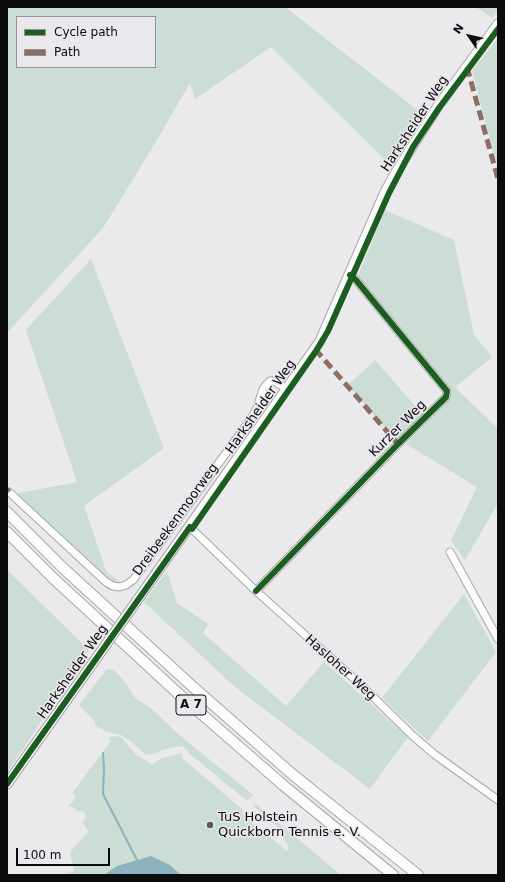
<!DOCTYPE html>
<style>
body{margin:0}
#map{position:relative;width:505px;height:882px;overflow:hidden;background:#eae9ec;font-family:"DejaVu Sans",sans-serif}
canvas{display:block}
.frame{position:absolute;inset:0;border:8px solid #0c0b0d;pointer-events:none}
.legend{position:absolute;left:16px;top:16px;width:140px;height:52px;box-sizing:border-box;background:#eae8ed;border:1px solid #919093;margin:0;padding:5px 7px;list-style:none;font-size:12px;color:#0c0b0d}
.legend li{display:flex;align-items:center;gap:8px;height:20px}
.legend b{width:20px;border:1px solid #919093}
.north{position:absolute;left:449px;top:16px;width:40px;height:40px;-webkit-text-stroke:3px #eae8ed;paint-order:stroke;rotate:304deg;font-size:11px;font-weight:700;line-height:16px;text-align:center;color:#0c0b0d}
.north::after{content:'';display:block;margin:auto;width:14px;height:18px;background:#0c0b0d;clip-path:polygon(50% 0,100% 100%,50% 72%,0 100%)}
.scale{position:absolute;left:16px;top:848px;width:94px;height:18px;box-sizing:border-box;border:2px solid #0c0b0d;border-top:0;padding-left:5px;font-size:12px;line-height:14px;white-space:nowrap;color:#0c0b0d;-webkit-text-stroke:3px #eae8ed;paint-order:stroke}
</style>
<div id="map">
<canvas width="505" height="882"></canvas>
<div class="frame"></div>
<ul class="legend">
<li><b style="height:5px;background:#1b5e20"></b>Cycle path</li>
<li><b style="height:5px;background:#8d6e63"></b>Path</li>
</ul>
<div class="north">N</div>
<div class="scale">100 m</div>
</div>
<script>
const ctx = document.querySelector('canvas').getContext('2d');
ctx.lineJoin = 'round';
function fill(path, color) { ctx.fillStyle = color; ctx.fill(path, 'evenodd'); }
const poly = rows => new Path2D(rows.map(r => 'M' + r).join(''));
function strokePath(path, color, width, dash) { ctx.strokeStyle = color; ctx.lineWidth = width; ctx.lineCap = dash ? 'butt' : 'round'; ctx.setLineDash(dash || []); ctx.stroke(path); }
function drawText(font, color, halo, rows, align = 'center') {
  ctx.font = font + ' "DejaVu Sans",sans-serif'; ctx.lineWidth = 3; ctx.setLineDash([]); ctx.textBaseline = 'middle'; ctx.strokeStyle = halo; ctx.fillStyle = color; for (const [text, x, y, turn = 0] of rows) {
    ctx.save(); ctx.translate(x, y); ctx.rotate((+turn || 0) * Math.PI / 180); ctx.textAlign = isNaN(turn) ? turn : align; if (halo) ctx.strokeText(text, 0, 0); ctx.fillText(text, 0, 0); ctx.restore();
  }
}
fill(poly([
 [7,7,285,7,424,115,392,167,271,47,195,99,190,83,154,145,103,228,7,333],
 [17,17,155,17,155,67,17,67],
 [476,7,498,7,498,11,492,18],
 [498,38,498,169,472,71],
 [385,210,454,240,474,335,492,357,455,387,498,429,498,503,465,560,451,541,477,487,406,444,450,399,452,394,450,388,358,276],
 [91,259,164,448,84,506,106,571,120,582,110,591,17,502,14,494,77,482,26,330],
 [375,360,423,415,396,441,348,385],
 [7,570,89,650,7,773],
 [167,571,177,603,208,624,203,633,286,706,324,662,408,737,370,789,235,687,144,602],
 [464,594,496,652,428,741,382,698],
 [107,669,114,670,126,683,135,698,152,709,179,735,246,789,253,795,247,801,190,754,183,746,169,748,153,754,146,755,129,740,121,735,107,732,96,726,94,720,79,705],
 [116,736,121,737,136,755,152,764,163,758,182,753,183,759,243,810,243,815,287,851,289,846,283,839,286,834,253,806,254,805,257,805,341,875,181,875,170,865,151,856,118,866,104,875,67,875,68,873,74,871,71,859,71,851,88,832,86,827,82,822,86,817,84,812,76,810,69,805,75,799,75,795,72,793,111,741,108,738]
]), '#ccddd5');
fill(poly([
 [151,856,170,865,181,875,104,875,117,866]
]), '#8eb2bd');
strokePath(poly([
 [103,753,104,768,103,794,137,860]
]), '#8eb2bd', 2);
const minor = poly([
 [9,492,106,582,113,586,119,587,126,585,133,580,251,419,257,408,263,389,266,385,270,381,274,381,287,389],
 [190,527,256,591,360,684,413,736,434,754,498,800],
 [450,552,498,639],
 [256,591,398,444,446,397,447,391,356,280,350,275]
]);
const major = poly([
 [136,602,320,341,385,192,396,172,438,106,498,24],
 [7,784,100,653]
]);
const highway = poly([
 [7,512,63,568,192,686,292,774,418,875],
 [7,532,53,578,182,697,283,785,393,875]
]);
strokePath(minor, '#a9a8aa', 9);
strokePath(major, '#a9a8aa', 11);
strokePath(highway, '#a9a8aa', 12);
strokePath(minor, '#fcfcfc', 7);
strokePath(major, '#fcfcfc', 9);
strokePath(highway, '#fcfcfc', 10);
const majorBridge = poly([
 [100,653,136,602]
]);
strokePath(majorBridge, '#a9a8aa', 11, []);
strokePath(majorBridge, '#fcfcfc', 9);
strokePath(poly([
 [467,67,498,179],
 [315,349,398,444],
 [7,489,9,492]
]), '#8d6e63', 5, [10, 5]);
strokePath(poly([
 [256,591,398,444,446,397,447,391,356,280,350,275],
 [7,784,190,527,192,529,316,351,328,331,389,193,413,147,439,108,498,29]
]), '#1b5e20', 6);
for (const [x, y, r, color] of [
 [210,825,4,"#5a595b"]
]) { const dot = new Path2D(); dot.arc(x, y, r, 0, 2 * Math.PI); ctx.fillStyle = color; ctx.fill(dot); strokePath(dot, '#eae8ed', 1.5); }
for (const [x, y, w] of [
 [191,705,30]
]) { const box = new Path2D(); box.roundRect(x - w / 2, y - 10, w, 20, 3); ctx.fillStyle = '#eae8ed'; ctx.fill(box); strokePath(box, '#0c0b0d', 1); }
drawText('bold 12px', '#0c0b0d', null, [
 ["A 7",191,705]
]);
drawText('13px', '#0c0b0d', '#eae8ed', [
 ["Harksheider Weg",415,124,-57],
 ["Harksheider Weg",261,407,-55],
 ["Kurzer Weg",398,429,-45],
 ["Dreibeekenmoorweg",176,520,-54],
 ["Hasloher Weg",340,668,42],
 ["Harksheider Weg",73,672,-55]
]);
drawText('13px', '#0c0b0d', '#eae8ed', [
 ["TuS Holstein",218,818],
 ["Quickborn Tennis e. V.",218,833]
], 'left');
</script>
